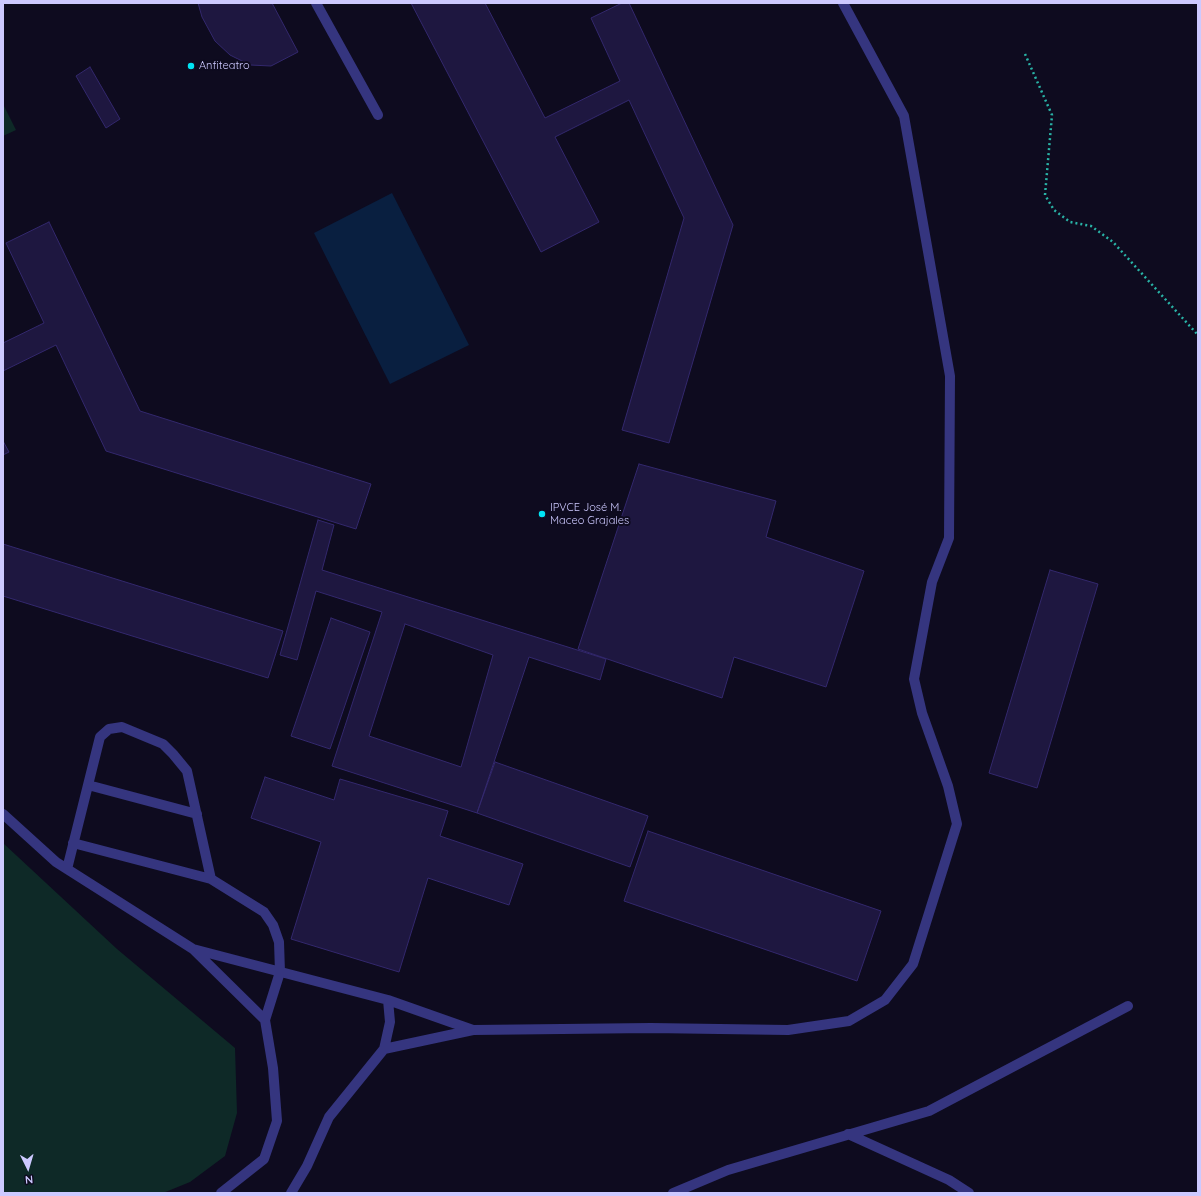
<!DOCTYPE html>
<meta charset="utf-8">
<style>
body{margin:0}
#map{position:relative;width:1201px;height:1196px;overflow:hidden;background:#0e0b1f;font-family:Quicksand,sans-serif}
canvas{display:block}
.frame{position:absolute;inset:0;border:4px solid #cdc9ff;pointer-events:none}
.north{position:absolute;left:8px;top:1148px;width:40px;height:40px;-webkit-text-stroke:3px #0e0b1f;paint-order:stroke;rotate:175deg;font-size:11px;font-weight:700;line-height:16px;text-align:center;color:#cdc9ff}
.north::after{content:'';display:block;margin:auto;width:14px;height:18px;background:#cdc9ff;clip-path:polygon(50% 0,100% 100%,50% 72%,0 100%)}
</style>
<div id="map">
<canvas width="1201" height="1196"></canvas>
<div class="frame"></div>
<div class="north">N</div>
</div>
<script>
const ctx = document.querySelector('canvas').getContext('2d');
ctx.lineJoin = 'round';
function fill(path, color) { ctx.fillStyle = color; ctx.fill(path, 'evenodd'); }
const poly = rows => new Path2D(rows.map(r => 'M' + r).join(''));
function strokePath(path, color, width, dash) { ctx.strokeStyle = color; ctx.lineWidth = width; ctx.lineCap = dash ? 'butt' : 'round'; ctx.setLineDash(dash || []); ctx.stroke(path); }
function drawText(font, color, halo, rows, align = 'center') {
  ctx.font = font + ' Quicksand,sans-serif'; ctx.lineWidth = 4; ctx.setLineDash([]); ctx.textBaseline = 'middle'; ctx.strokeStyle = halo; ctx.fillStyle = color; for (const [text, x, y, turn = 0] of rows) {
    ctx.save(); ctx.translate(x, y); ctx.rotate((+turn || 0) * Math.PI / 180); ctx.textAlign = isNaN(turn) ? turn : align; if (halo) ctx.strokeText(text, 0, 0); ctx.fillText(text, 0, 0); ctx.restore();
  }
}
fill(poly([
 [3,104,16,130,3,136],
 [3,843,117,949,235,1048,237,1113,225,1156,190,1182,163,1193,3,1193]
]), '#0e2927');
fill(poly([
 [392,193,469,345,390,384,314,233]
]), '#091f40');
const building = poly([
 [198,3,272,3,298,52,271,66,250,65,230,55,215,41,202,17,198,3],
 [411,3,485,3,545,118,620,81,591,18,622,3,629,3,733,225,669,443,622,430,684,218,629,100,555,137,599,222,541,252,411,3],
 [90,67,120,119,106,128,76,76,90,67],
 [49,222,140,411,371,484,356,529,106,451,56,345,3,371,3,343,44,323,6,243,49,222],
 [3,441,9,452,3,455,3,441],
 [639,464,776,501,766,537,864,571,826,687,734,657,722,698,578,649,639,464],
 [318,520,334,525,322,570,606,659,600,680,529,657,477,813,332,766,382,612,316,591,297,660,280,655,318,520],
 [405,624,493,655,461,767,369,736,405,624],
 [3,544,283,631,268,678,3,596,3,544],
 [1050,570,1098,584,1037,788,989,773,1050,570],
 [331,618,370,632,330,749,291,736,331,618],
 [495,762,648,816,630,867,477,813,495,762],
 [265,777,334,800,340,779,448,811,440,836,523,864,509,905,428,878,399,972,291,939,321,842,251,818,265,777],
 [648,831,881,911,857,981,624,901,648,831]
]);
fill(building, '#1e1740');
strokePath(building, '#33286d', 1);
strokePath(poly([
 [1025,54,1052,115,1045,195,1054,210,1070,222,1091,226,1113,242,1198,335]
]), '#29b3a6', 2.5, [2, 3]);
strokePath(poly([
 [316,3,378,115],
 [88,785,197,814],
 [3,814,56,862,193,949,265,1020],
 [73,843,211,879],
 [67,869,100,737,109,729,122,727,163,744,173,754,187,771,211,879,264,912,273,925,279,942,280,972,265,1020,273,1068,277,1121,264,1159,221,1193],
 [193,949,388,1000,390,1022,384,1049,329,1117,307,1166,291,1193],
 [388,1000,473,1030],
 [384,1049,473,1030,651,1028,788,1030,849,1021,885,1000,913,964,957,824,948,786,922,713,914,679,932,582,949,538,950,376,904,116,843,3],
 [848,1134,949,1180,969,1193],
 [673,1193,728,1170,929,1111,1128,1006]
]), '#35357f', 10);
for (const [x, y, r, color] of [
 [191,66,4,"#00e4f4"],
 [542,514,4,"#00e4f4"]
]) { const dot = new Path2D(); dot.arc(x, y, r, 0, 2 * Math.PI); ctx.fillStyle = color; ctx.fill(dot); strokePath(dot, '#0e0b1f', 1.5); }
drawText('11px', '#cdc9ff', '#0e0b1f', [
 ["Anfiteatro",199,66],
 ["IPVCE José M.",550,508],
 ["Maceo Grajales",550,521]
], 'left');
</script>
